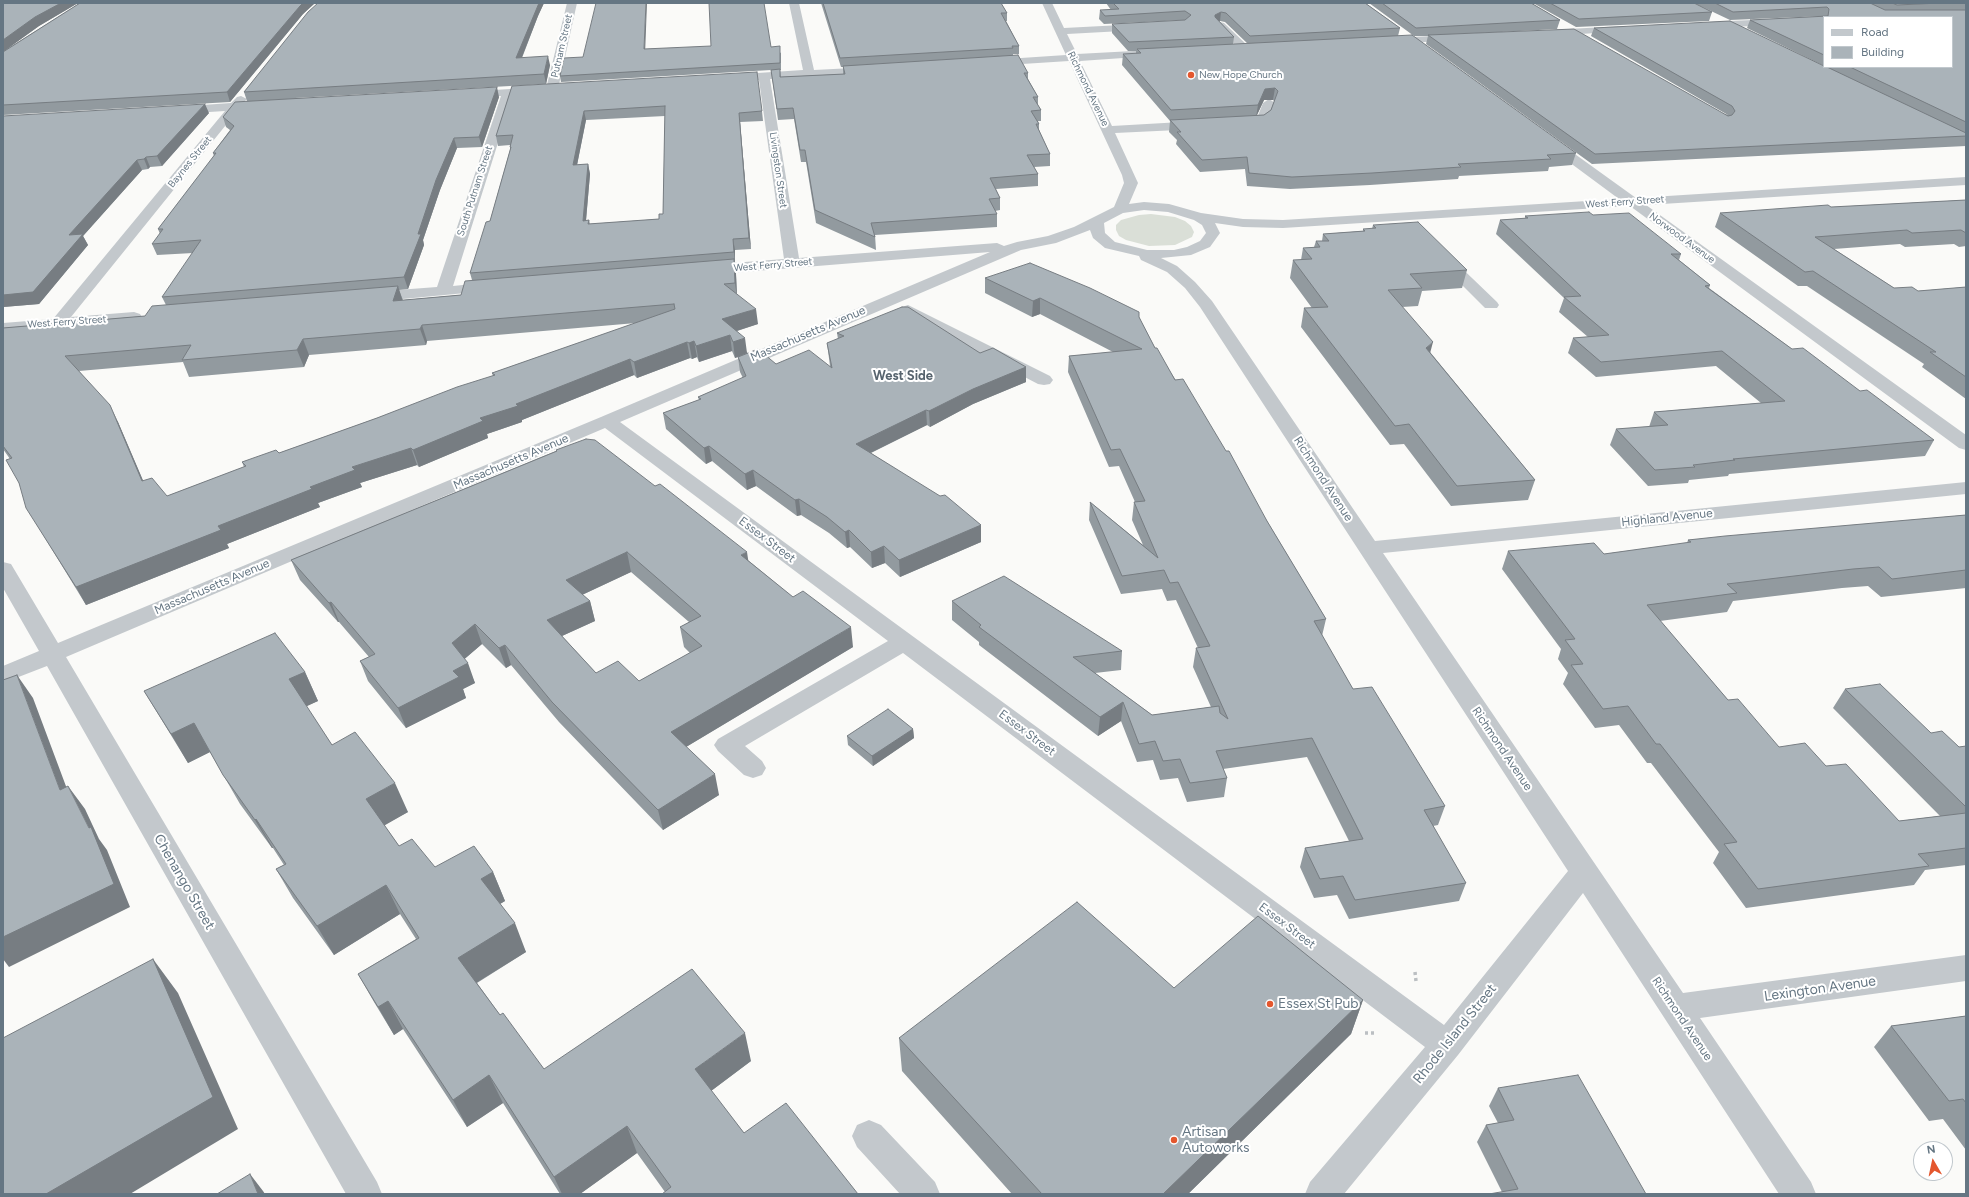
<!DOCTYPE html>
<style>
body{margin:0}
#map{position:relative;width:1969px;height:1197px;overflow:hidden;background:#fafaf8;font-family:Figtree,sans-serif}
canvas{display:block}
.frame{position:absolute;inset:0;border:4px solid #657683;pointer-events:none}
.legend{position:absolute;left:1823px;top:16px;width:130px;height:52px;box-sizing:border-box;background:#fff;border:1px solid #c1c8cd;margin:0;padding:5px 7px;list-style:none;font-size:12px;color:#657683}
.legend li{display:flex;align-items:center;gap:8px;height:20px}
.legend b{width:20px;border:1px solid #c1c8cd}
.north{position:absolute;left:1913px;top:1141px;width:40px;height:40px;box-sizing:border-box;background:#fff;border:1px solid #c1c8cd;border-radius:50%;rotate:351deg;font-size:11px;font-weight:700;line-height:16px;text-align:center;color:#657683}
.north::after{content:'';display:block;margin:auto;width:14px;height:18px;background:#e4572e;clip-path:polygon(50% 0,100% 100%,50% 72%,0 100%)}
</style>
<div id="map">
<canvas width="1969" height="1197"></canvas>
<div class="frame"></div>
<ul class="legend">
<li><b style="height:5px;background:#c3c8cc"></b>Road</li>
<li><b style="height:11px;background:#aab3b9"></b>Building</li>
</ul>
<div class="north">N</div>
</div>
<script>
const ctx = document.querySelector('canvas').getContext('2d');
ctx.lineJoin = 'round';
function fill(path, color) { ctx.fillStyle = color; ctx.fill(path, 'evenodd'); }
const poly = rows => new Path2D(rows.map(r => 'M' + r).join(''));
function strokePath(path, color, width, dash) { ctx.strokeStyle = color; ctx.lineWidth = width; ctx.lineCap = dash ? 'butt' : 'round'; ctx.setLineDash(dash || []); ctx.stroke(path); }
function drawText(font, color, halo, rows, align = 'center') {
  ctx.font = font + ' Figtree,sans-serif'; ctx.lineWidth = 4; ctx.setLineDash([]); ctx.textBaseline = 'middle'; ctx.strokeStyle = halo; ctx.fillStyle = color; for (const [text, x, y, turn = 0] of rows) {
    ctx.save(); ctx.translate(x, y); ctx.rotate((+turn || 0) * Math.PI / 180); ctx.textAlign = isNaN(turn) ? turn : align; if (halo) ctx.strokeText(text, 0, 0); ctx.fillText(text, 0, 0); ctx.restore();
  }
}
fill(poly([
 [1151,214,1175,217,1185,221,1191,226,1194,232,1192,237,1175,245,1149,246,1126,240,1119,236,1116,230,1116,225,1121,220,1139,215]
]), '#dadfd7');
strokePath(poly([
 [1415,972,1416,981],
 [1365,1033,1374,1033]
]), '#bbbfc2', 3.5, [3, 3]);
fill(poly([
 [567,3,577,3,558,89,552,92,546,89,567,3],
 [789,3,799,3,814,70,872,67,877,70,872,73,770,79,799,258,997,243,1004,246,1017,242,1048,236,1074,227,1114,207,1124,183,1122,175,1069,61,991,66,986,63,991,60,1066,55,1042,3,1052,3,1064,28,1141,24,1146,27,1141,30,1067,34,1077,54,1152,50,1157,53,1152,56,1080,61,1112,126,1199,121,1205,125,1199,129,1115,133,1138,183,1129,204,1144,202,1169,204,1201,213,1243,219,1283,220,1619,199,1546,145,1544,142,1550,138,1554,139,1636,198,1966,177,1966,185,1646,205,1966,435,1966,450,1959,448,1630,206,1283,228,1243,227,1215,223,1220,233,1210,247,1191,255,1161,258,1177,266,1195,282,1212,301,1375,541,1966,482,1966,494,1383,553,1683,993,1966,955,1966,981,1700,1018,1811,1182,1816,1194,1779,1194,1583,893,1458,1055,1344,1194,1305,1194,1310,1182,1425,1047,903,653,745,746,762,761,766,768,762,775,753,778,744,775,718,751,714,745,718,739,888,641,605,428,66,657,377,1182,382,1194,346,1194,47,666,3,683,3,666,39,651,3,588,3,562,11,564,58,643,601,417,990,252,706,275,701,273,698,270,701,267,706,265,784,259,759,80,727,81,721,78,727,75,803,70,789,3],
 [1144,210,1168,212,1194,220,1202,225,1206,233,1200,241,1187,247,1174,250,1147,250,1115,242,1105,233,1104,223,1123,213,1144,210],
 [1090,230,1093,238,1105,248,1139,256,1141,260,1167,272,1185,288,1200,307,1568,871,1444,1025,620,422,1021,250,1056,243,1090,230],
 [1824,17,1824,23,1706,28,1701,25,1706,22,1824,17],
 [1220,22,1224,23,1248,46,1249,48,1248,50,1240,50,1216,27,1215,25,1220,22],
 [1623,26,1627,27,1628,29,1627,31,1550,36,1545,33,1550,30,1623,26],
 [1457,35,1462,38,1461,40,1388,44,1383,41,1388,38,1457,35],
 [541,87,545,88,547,90,545,92,513,95,453,286,492,282,497,284,500,287,497,290,371,302,365,300,363,297,365,294,371,292,437,287,501,96,467,97,461,94,463,92,541,87],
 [241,96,247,99,244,102,261,101,267,105,261,109,238,110,71,317,134,312,140,314,142,317,140,320,3,333,3,323,53,319,225,111,178,114,172,110,174,107,231,103,237,97,241,96],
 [1269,99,1275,103,1266,124,1237,126,1235,123,1237,120,1257,118,1263,103,1269,99],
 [1443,254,1448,255,1497,302,1499,305,1497,308,1485,308,1438,261,1436,258,1438,255,1443,254],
 [908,305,1050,376,1053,380,1050,384,1044,385,1038,384,902,313,900,310,902,307,908,305],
 [869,1120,881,1125,935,1182,940,1194,900,1194,857,1147,852,1136,857,1125,869,1120]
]), '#c3c8cc');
fill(poly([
 [3,3,78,3,39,26,7,49,80,3,315,3,303,14,230,102,3,115],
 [318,3,544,3,538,16,522,58,550,65,546,84,295,98,499,97,482,147,457,148,440,190,423,240,424,245,408,289,399,290,403,300,461,295,472,280,470,273,490,221,510,150,510,145,498,146,496,136,512,86,762,111,763,121,740,122,751,249,735,250,735,262,734,263,736,274,737,294,758,324,737,331,747,353,776,364,830,366,827,343,838,339,837,333,980,353,1026,367,1026,382,973,404,930,427,927,425,871,453,981,525,981,542,900,577,885,563,872,568,850,547,847,548,829,533,801,515,797,516,756,486,747,490,712,461,706,464,666,429,663,413,699,400,698,397,743,378,740,372,738,357,735,358,732,351,699,362,697,357,692,359,690,358,637,378,634,375,522,420,522,422,487,434,488,438,419,467,417,465,360,483,362,487,318,503,320,507,227,544,229,548,86,605,37,525,19,483,10,459,3,449,3,328,145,316,166,305,162,297,193,253,157,255,152,244,160,234,158,229,214,156,213,153,230,130,226,127,223,117,247,101,244,92],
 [665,116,663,214,659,219,590,224,589,220,586,221,590,174,588,164,577,165,586,120],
 [636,323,492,373,493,376,377,418,279,453,242,462,244,467,167,496,143,481,118,422,79,371,183,362,189,377,304,367,309,355,426,345,427,341],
 [821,3,1001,3,1007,13,1007,21,1006,21,1019,46,1019,54,1013,54,1013,56,1028,73,1028,79,1038,97,1038,105,1041,110,1041,121,1038,121,1039,124,1039,130,1050,154,1050,166,1034,167,1038,174,1038,186,996,189,1000,198,1000,210,995,211,997,214,997,227,875,235,876,250,816,223,806,162,801,162,794,119,778,120,771,70,561,82,560,76,583,57,645,49,771,47,781,53,781,70,780,70,781,77,843,74,843,67,841,67],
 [1106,3,1365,3,1400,28,1398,36,1576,153,1572,165,1549,167,1548,171,1459,176,1458,179,1370,185,1290,189,1247,186,1245,169,1200,172,1176,144,1177,140,1169,132,1170,121,1122,65,1123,54,1136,54,1136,51,1128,51,1112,33,1112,24,1185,20,1104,24,1099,19,1100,10,1111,10],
 [1219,21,1220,21,1225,22,1248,44,1233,44,1234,37],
 [1264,100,1273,100,1274,101,1271,110,1264,115,1257,115],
 [1369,3,1531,3,1560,20,1557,29,1464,34,1728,115,1591,36,1594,28,1827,67,1952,67,1824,17,1824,66,1747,28,1750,20,1824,16,1730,20,1694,3,1966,3,1966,146,1592,164,1426,44,1428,36,1414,36],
 [1533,3,1694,3,1712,12,1709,21,1576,27],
 [209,113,162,166,150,167,148,169,142,170,83,236,88,245,39,304,3,307,3,116],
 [1966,200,1966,246,1959,247,1954,244,1905,247,1900,244,1834,249,1894,288,1918,291,1966,287,1966,399,1922,367,1924,364,1807,286,1798,286,1715,227,1720,213],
 [1593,215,1681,254,1679,260,1710,285,1709,288,1792,349,1860,391,1934,440,1925,456,1729,474,1728,476,1689,480,1688,483,1648,486,1610,445,1616,429,1649,427,1654,412,1761,403,1716,366,1596,377,1568,353,1573,338,1588,337,1559,312,1564,298,1496,234,1500,220,1525,218,1525,216],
 [1373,225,1467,270,1462,288,1422,291,1418,306,1402,307,1430,352,1535,480,1528,500,1451,506,1404,444,1390,445,1301,327,1304,308,1312,308,1290,278,1293,260,1301,260,1303,248,1314,247,1316,241,1322,241,1323,234,1363,231,1363,229,1372,229],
 [985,278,1139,317,1155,348,1267,521,1326,619,1322,636,1353,689,1445,806,1438,825,1433,826,1466,883,1459,901,1349,919,1337,895,1314,898,1300,867,1305,848,1349,841,1307,757,1223,769,1227,778,1224,797,1187,802,1178,778,1160,780,1153,760,1137,762,1121,721,1098,736,979,645,979,642,952,620,952,601,1122,651,1121,670,1095,673,1152,715,1211,707,1193,667,1196,648,1198,648,1176,600,1167,601,1162,589,1121,594,1089,520,1090,502,1143,545,1132,520,1134,502,1135,502,1119,466,1109,467,1068,372,1069,356,1113,352,1040,314,1032,317,985,293],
 [556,450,749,561,853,647,686,747,719,795,663,830,559,722,511,665,506,668,482,644,464,659,475,683,463,689,466,698,406,728,368,681,360,661,369,657,339,622,338,622,300,580,291,560,556,451],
 [631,572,689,622,680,627,684,647,690,653,639,681,596,673,562,636,595,621,590,601,582,595],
 [1966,515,1966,588,1881,597,1868,586,1842,588,1733,601,1727,612,1660,621,1728,700,1779,747,1826,766,1899,821,1940,816,1833,708,1845,689,1959,747,1966,746,1966,865,1925,870,1914,885,1746,908,1713,863,1719,852,1651,763,1647,763,1619,725,1595,728,1563,684,1568,673,1558,659,1561,649,1502,569,1508,551,1604,554,1687,543,1688,540],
 [305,672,318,701,306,706,332,745,408,812,384,825,399,846,435,867,493,872,505,901,500,904,526,952,477,983,500,1015,544,1069,751,1061,711,1091,744,1133,665,1192,637,1153,580,1194,560,1194,503,1103,467,1127,403,1029,394,1035,374,1002,358,974,416,939,400,914,334,955,293,898,276,869,284,865,273,848,272,848,240,804,210,752,188,763,144,691],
 [913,729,914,738,873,766,848,745,847,736],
 [1174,988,1363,1000,1351,1034,1188,1194,1012,1194,902,1071,899,1038],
 [1966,1016,1966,1150,1943,1119,1929,1121,1874,1047,1891,1026],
 [1498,1088,1646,1194,1502,1192,1477,1142,1486,1125,1498,1123,1489,1106]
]), '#929a9f');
fill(poly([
 [61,3,78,3,39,26,3,52,3,40,35,17],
 [303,3,315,3,303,14,230,102,227,92,300,6],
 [539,3,544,3,538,16,518,67,516,58],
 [646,3,647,3,645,55,644,49],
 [1221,12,1220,21,1214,24,1215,15],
 [548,56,550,65,546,84,544,74],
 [497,87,499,97,482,147,479,137],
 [1275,88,1273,100,1264,100,1256,117,1258,105,1265,89],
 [205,104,209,113,162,166,157,156],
 [584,111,586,120,575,175,573,165],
 [739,113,740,122,751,249,749,238],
 [454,138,457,148,440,190,423,240,424,245,408,289,404,277,418,234,436,180],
 [146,157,150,167,148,169,144,159],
 [137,160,142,170,83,236,88,245,39,304,3,307,3,295,69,235],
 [588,164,590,174,585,231,583,221],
 [733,239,735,250,735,262,734,252],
 [734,259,736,274,737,298,735,283],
 [398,286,403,302,393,301],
 [1040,298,1040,314,1032,317,1033,301],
 [756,309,758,324,724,335,722,319],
 [422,325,427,341,426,345,420,329],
 [730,335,732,351,699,362,696,346],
 [745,338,747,353,735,358,733,342],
 [303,339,309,355,304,367,297,350],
 [694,341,697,357,692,359,689,343],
 [687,342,690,358,637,378,634,362],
 [1433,342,1428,361,1426,348],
 [630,359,634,375,522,420,522,422,487,434,488,438,419,467,413,450,480,418],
 [1026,367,1026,382,973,404,930,427,929,411,973,389],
 [110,405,118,422,151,499,142,481],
 [926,410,927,425,858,459,856,444],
 [709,446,712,461,706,464,704,448],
 [411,448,417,465,360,483,362,487,318,503,320,507,227,544,229,548,86,605,76,587,218,526,310,487,352,467],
 [753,470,756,486,747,490,745,474],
 [799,499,801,515,797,516,795,500],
 [981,525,981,542,900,577,899,560],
 [849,530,850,547,847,548,845,532],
 [884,546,885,563,872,568,871,552],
 [627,552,631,572,571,600,566,580],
 [747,552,750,572,741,555],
 [590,601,595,621,553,640,547,620],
 [331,602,339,622,338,622,329,603],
 [475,624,482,644,460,663,452,643],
 [851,627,853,647,676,753,671,732],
 [505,645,511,665,506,668,499,648],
 [468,663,475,683,463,689,466,698,406,728,398,708,453,671],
 [305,672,318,701,303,708,289,679],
 [17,675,33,698,76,813,60,790],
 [1123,702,1121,721,1098,736,1100,717],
 [194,723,210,752,188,763,171,734],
 [913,729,914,738,873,766,872,756],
 [715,774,719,795,663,830,658,810],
 [395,783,408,812,380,828,366,799],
 [68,786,85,809,99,839,107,850,130,907,9,967,3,959,3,937,89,828],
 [256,819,273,848,272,848,255,820],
 [493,872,505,901,493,908,481,879],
 [386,885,400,914,334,955,317,926],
 [515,923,526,952,471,986,458,958],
 [153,959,178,993,238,1129,130,1194,46,1194],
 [1363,1000,1351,1034,1188,1194,1163,1194],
 [388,1001,403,1029,394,1035,378,1007],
 [745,1033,751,1061,703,1097,695,1069],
 [489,1075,503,1103,467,1127,453,1100],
 [627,1126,637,1153,580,1194,562,1194,554,1177],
 [250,1174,263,1191,265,1194,258,1194]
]), '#777d82');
const building = poly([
 [3,3,61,3,35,17,3,40,3,3],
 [80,3,303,3,300,6,227,92,3,105,3,52,80,3],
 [318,3,539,3,516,58,548,56,544,74,244,92,308,12,318,3],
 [596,3,646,3,644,49,711,46,709,3,764,3,771,47,780,46,780,63,560,76,564,58,583,57,596,3],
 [823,3,1001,3,1007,13,1001,13,1019,46,1012,46,1013,48,840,58,823,3],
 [1113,3,1365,3,1400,28,1250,36,1226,13,1221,12,1215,15,1215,17,1234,37,1129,42,1112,24,1185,20,1191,15,1185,11,1105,16,1100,10,1119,9,1113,3],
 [1382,3,1531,3,1560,20,1416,28,1382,3],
 [1550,3,1694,3,1712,12,1579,19,1550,3],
 [1715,3,1870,3,1885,10,1966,10,1966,122,1850,67,1952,67,1952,17,1824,17,1824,55,1750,20,1828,16,1829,9,1827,7,1733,12,1715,3],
 [1892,3,1940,3,1897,5,1892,3],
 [1730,21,1824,66,1824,67,1827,67,1966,133,1966,136,1595,154,1428,35,1574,29,1728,116,1732,115,1735,111,1732,106,1594,28,1730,21],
 [1412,35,1576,153,1547,155,1551,159,1458,164,1461,167,1372,173,1292,177,1249,173,1247,157,1202,160,1177,132,1181,132,1170,120,1264,115,1271,110,1278,91,1275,88,1265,89,1258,105,1171,110,1123,54,1141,53,1137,49,1412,35],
 [1018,55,1028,73,1024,73,1038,97,1033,97,1041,110,1031,111,1039,124,1036,124,1050,154,1027,155,1038,174,990,178,1000,198,989,199,997,214,871,223,875,237,815,210,805,150,800,150,793,108,777,109,771,70,780,69,780,77,845,74,843,66,1018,55],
 [757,72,762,111,739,113,749,238,733,239,734,252,470,273,486,222,490,221,511,147,510,147,513,135,496,136,512,86,757,72],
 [665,106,663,214,659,214,659,219,588,224,589,220,583,221,588,164,573,165,584,111,665,106],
 [497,87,479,137,454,138,436,180,418,234,421,234,404,277,162,297,201,240,152,244,163,229,158,229,216,153,213,153,234,126,223,117,235,102,497,87],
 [205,104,157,156,146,157,144,159,137,160,69,235,83,234,33,292,3,295,3,116,205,104],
 [1966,200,1966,233,1961,230,1912,233,1907,230,1815,237,1894,288,1912,287,1918,291,1966,287,1966,377,1930,352,1936,352,1813,271,1805,272,1720,213,1828,205,1831,207,1966,200],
 [1589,212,1593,215,1629,213,1681,254,1671,254,1710,285,1705,286,1792,349,1803,348,1860,391,1867,390,1934,440,1733,459,1735,460,1693,465,1695,467,1655,470,1616,429,1668,425,1654,412,1785,401,1722,351,1601,362,1573,338,1609,335,1564,297,1581,296,1500,220,1528,218,1525,216,1589,212],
 [1418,222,1467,270,1410,274,1422,288,1388,290,1433,342,1426,348,1535,480,1457,486,1409,424,1395,426,1304,308,1328,307,1293,260,1312,259,1303,248,1320,247,1316,241,1329,241,1323,234,1365,231,1363,229,1376,228,1373,225,1418,222],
 [734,259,735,283,724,284,756,309,722,319,745,338,733,342,730,335,696,346,694,341,689,343,687,342,634,362,630,359,516,404,518,406,480,418,483,421,413,450,411,448,352,467,355,470,310,487,312,489,218,526,221,530,76,587,26,508,19,483,6,460,12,458,3,446,3,328,145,316,152,306,398,286,393,301,461,295,465,281,734,259],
 [674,304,675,309,492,373,495,375,457,387,377,418,279,453,276,450,242,462,246,466,167,496,152,478,142,481,110,405,65,356,191,345,182,360,297,350,303,339,420,329,422,325,674,304],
 [1030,263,1090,288,1139,312,1139,317,1155,348,1157,348,1175,380,1183,379,1226,451,1229,451,1267,521,1326,619,1314,621,1353,689,1372,687,1445,806,1424,810,1466,883,1355,900,1343,876,1320,879,1305,848,1363,839,1312,738,1216,751,1227,778,1190,783,1180,759,1163,761,1155,741,1139,744,1123,702,1100,717,979,627,981,625,952,601,1004,576,1122,651,1073,657,1152,715,1219,706,1220,713,1228,719,1196,648,1210,646,1178,582,1170,583,1164,570,1122,576,1090,502,1158,558,1134,502,1145,501,1120,449,1111,450,1069,356,1142,349,1040,298,1033,301,985,278,1030,263],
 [902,307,908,307,980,353,993,348,1026,367,973,389,929,411,926,410,856,444,940,496,945,495,981,525,899,560,884,546,871,552,849,530,845,532,827,517,799,499,795,500,753,470,745,474,709,446,704,448,663,413,701,399,698,397,746,376,738,357,758,349,776,364,809,350,832,368,827,343,844,336,837,333,902,307],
 [586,439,595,440,655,486,660,484,747,552,741,555,793,597,803,591,851,627,671,732,715,774,658,810,552,702,505,645,499,648,475,624,452,643,468,663,453,671,459,677,398,708,360,661,375,654,331,602,329,603,291,560,557,451,556,450,586,439],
 [627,552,701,616,680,627,702,646,639,681,618,661,596,673,547,620,590,601,566,580,627,552],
 [1966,515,1966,570,1892,579,1879,567,1853,569,1727,584,1737,593,1647,605,1728,700,1738,699,1779,747,1805,743,1826,766,1846,764,1899,821,1966,813,1966,848,1918,854,1929,866,1758,889,1724,844,1737,842,1660,744,1656,744,1628,706,1603,709,1571,665,1583,664,1565,640,1575,639,1508,551,1594,543,1604,554,1691,542,1688,540,1725,536,1966,515],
 [275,633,305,672,289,679,332,745,355,732,395,783,366,799,399,846,412,839,435,867,474,846,493,872,481,879,515,923,458,958,500,1015,503,1013,544,1069,692,969,745,1033,695,1069,744,1133,786,1103,858,1194,662,1194,671,1187,627,1126,554,1177,489,1075,453,1100,388,1001,378,1007,358,974,419,938,386,885,317,926,276,869,286,864,256,819,255,820,223,775,194,723,171,734,144,691,275,633],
 [17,675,60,790,68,786,89,828,91,827,114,884,3,937,3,680,17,675],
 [1880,684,1931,733,1942,731,1959,747,1966,746,1966,807,1845,689,1880,684],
 [888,709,913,729,872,756,847,736,888,709],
 [1077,902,1174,988,1258,916,1363,1000,1163,1194,1042,1194,899,1038,1077,902],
 [153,959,213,1097,46,1194,3,1194,3,1038,153,959],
 [1966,1016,1966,1103,1963,1099,1949,1101,1891,1026,1966,1016],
 [1578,1075,1646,1194,1489,1194,1518,1189,1486,1125,1514,1120,1498,1088,1578,1075],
 [250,1174,258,1194,217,1194,250,1174]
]);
fill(building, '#aab3b9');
strokePath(building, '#777d82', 1);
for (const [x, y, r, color] of [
 [1191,75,4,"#e4572e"],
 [1270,1004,4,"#e4572e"],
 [1174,1140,4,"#e4572e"]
]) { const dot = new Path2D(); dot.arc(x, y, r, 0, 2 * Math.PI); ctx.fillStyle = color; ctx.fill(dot); strokePath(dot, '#fff', 1.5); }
drawText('10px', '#657683', '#fff', [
 ["Putnam Street",562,46,-77],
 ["Richmond Avenue",1088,89,64],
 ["Baynes Street",190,162,-51],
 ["Livingston Street",778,170,82],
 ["South Putnam Street",475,191,-72],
 ["West Ferry Street",1625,202,-4],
 ["Norwood Avenue",1682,238,36],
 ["West Ferry Street",773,265,-5],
 ["West Ferry Street",67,322,-4]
]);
drawText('10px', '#657683', '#fff', [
 ["New Hope Church",1199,75]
], 'left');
drawText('12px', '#657683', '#fff', [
 ["Massachusetts Avenue",808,334,-23],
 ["Massachusetts Avenue",511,462,-23],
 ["Richmond Avenue",1323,479,57],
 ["Highland Avenue",1667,518,-6],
 ["Essex Street",767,540,37],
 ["Massachusetts Avenue",212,587,-23],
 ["Essex Street",1027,733,37],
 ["Richmond Avenue",1502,749,56],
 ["Essex Street",1287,926,37],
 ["Richmond Avenue",1682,1019,56]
]);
drawText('bold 13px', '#57646e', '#fff', [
 ["West Side",903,376]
]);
drawText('14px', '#657683', '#fff', [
 ["Chenango Street",184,882,60],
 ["Lexington Avenue",1820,989,-8],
 ["Rhode Island Street",1455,1034,-51]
]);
drawText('14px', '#657683', '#fff', [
 ["Essex St Pub",1278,1004],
 ["Artisan",1182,1132],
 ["Autoworks",1182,1148]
], 'left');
</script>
